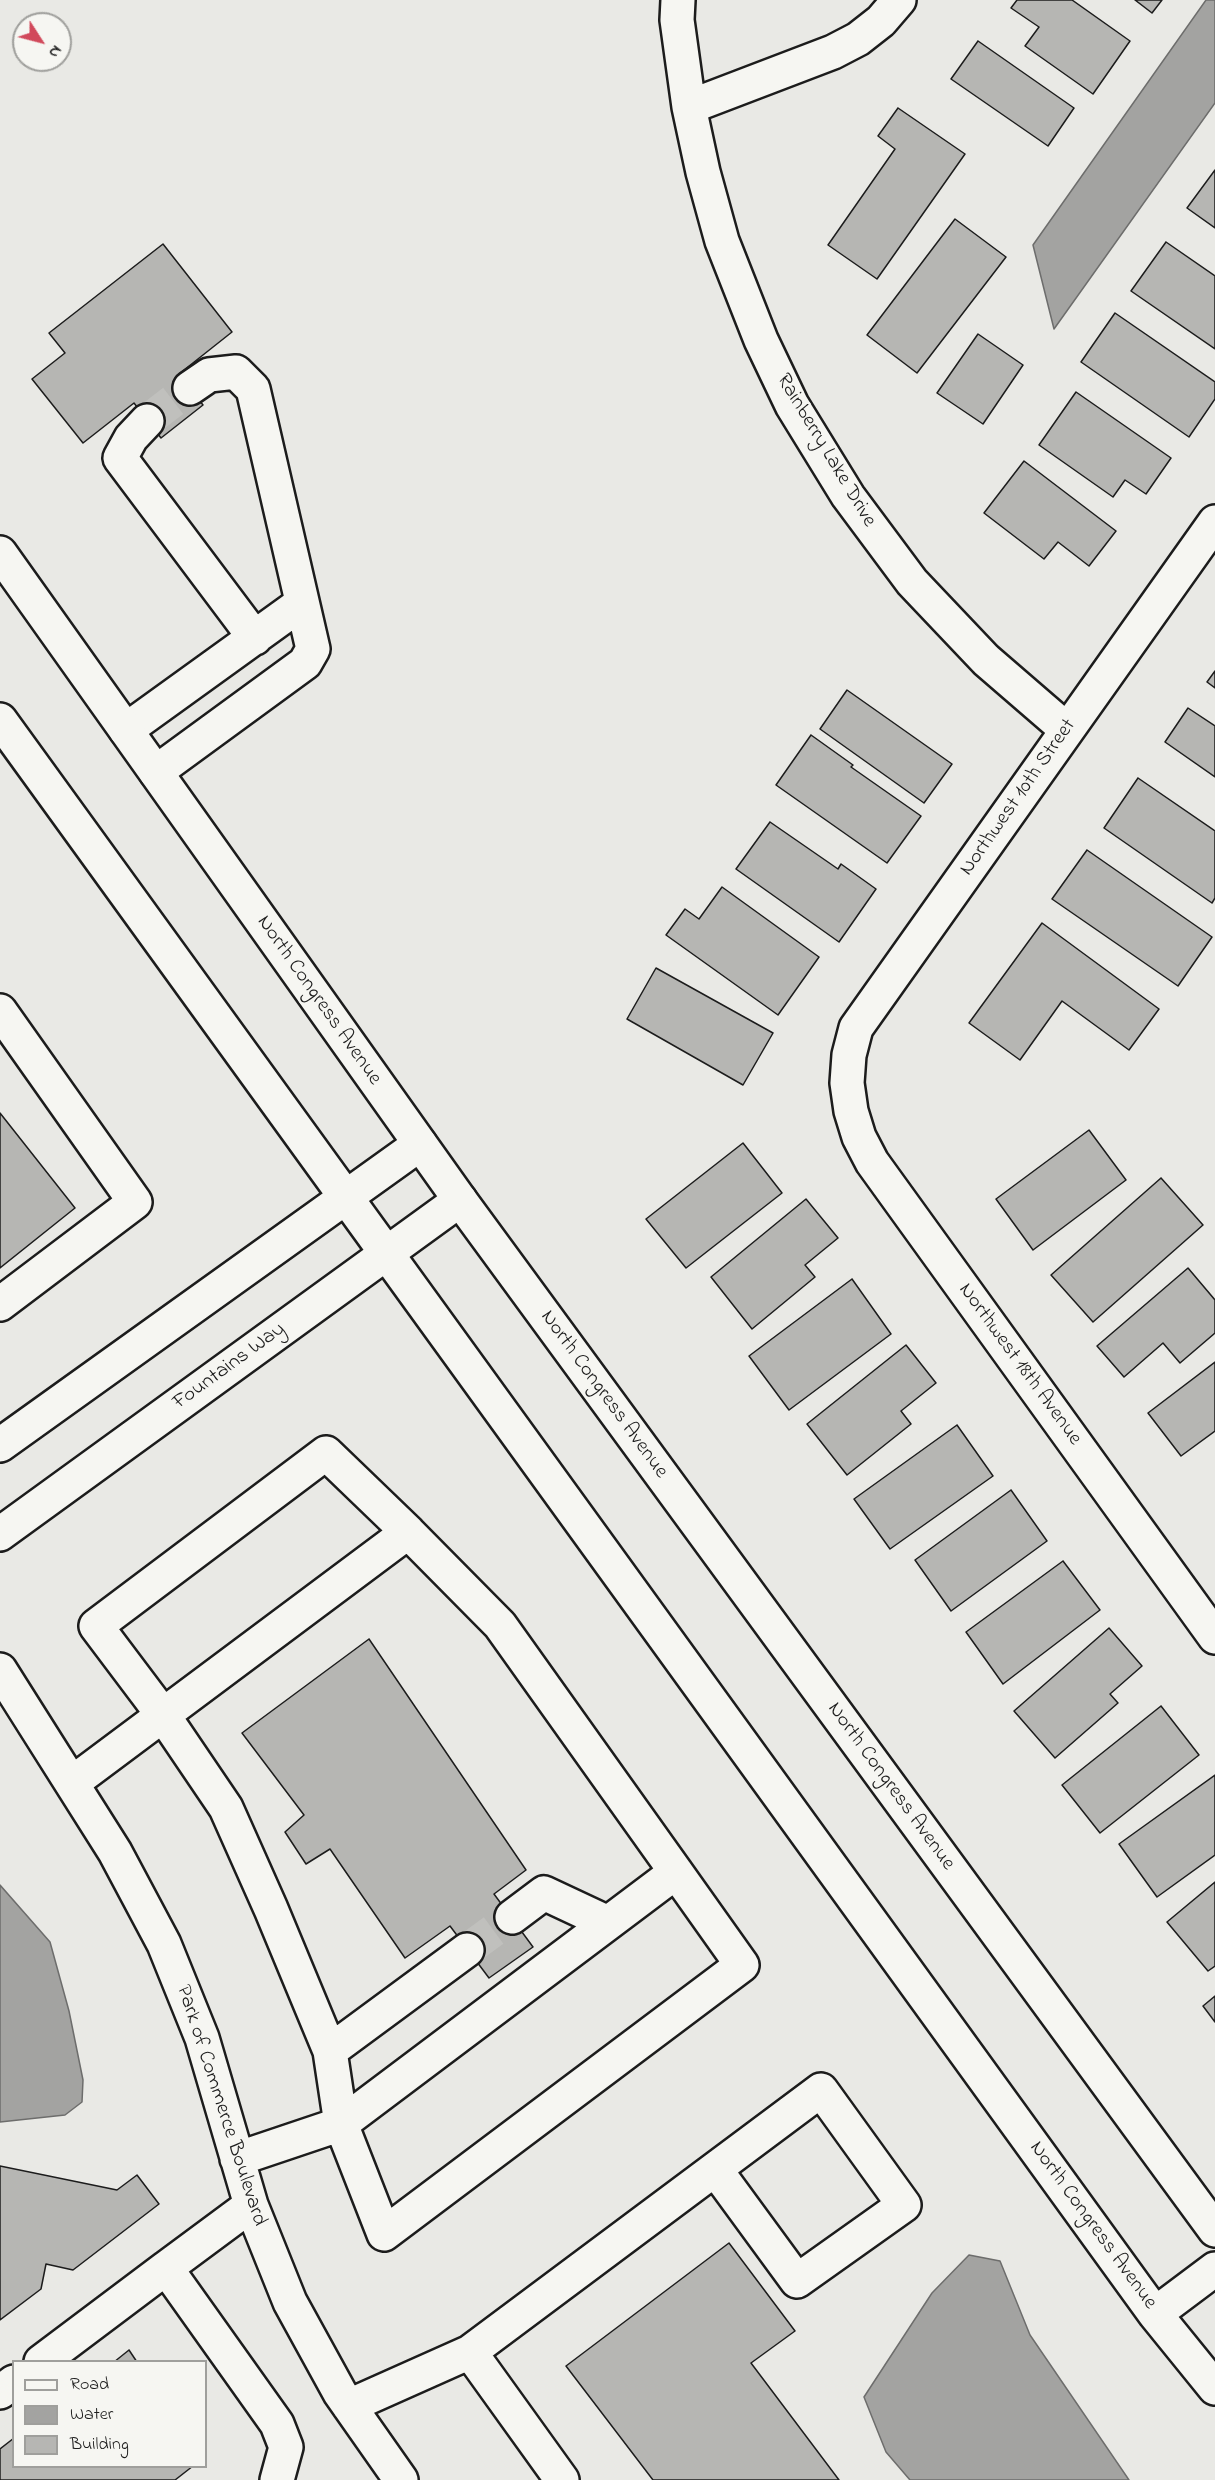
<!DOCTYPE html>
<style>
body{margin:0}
#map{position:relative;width:1215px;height:2480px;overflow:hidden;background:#e9e9e5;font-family:"Indie Flower",sans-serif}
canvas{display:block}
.legend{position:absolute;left:12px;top:2360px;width:195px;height:108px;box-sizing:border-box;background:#f6f6f2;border:2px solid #9f9f9c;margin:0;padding:8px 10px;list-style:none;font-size:18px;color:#1c1c1c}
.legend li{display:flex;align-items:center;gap:12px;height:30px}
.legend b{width:30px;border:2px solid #9f9f9c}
.north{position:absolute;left:12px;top:12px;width:60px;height:60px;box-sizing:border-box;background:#f6f6f2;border:2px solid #9f9f9c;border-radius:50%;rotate:126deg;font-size:16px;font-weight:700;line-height:24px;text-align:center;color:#1c1c1c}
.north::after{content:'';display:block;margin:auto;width:21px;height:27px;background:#d1495b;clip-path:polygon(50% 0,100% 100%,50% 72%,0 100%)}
</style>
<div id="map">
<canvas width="1215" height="2480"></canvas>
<ul class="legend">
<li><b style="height:8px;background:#f6f6f2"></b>Road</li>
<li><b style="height:16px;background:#a3a3a1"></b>Water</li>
<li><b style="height:16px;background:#b6b6b3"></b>Building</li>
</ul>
<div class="north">N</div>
</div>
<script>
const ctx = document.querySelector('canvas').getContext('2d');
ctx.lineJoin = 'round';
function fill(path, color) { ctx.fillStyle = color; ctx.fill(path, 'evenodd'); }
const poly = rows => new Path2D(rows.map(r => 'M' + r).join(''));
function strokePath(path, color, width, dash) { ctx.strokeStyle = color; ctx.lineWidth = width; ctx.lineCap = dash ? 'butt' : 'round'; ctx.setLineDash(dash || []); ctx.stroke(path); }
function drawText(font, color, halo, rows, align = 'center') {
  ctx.font = font + ' "Indie Flower",sans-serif'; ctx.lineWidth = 4.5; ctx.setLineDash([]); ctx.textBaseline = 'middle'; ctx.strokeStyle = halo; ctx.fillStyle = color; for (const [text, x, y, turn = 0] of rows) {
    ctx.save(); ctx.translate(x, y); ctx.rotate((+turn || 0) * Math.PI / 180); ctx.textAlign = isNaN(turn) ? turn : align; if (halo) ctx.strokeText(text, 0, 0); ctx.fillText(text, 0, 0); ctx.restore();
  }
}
const water = poly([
 [1206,0,1215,0,1215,103,1054,329,1033,245,1206,0],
 [0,1885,50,1942,69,2011,83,2080,82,2102,65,2115,0,2122,0,1885],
 [969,2255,1000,2261,1030,2335,1129,2480,910,2480,886,2452,864,2397,932,2293,969,2255]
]);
fill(water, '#a3a3a1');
strokePath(water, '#6d6d6c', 1.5);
const building = poly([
 [1017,0,1072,0,1130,41,1093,94,1025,46,1039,27,1011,8,1017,0],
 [1135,0,1162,0,1152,13,1135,0],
 [978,41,1074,108,1048,146,951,79,978,41],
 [898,108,965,154,877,279,828,245,895,149,878,136,898,108],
 [1215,170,1215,228,1187,208,1215,170],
 [955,219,1006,257,917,373,867,335,955,219],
 [1166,242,1215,276,1215,349,1131,291,1166,242],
 [163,244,232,332,179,374,203,405,161,438,134,403,83,443,32,379,65,353,49,333,163,244],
 [1115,313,1215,382,1215,399,1189,437,1081,362,1115,313],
 [978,334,1023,365,983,424,937,393,978,334],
 [1076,392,1171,458,1146,494,1125,480,1113,497,1039,445,1076,392],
 [1024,461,1116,531,1089,566,1058,542,1044,559,984,513,1024,461],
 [1215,671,1215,688,1207,682,1215,671],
 [847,690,952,764,924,803,820,729,847,690],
 [1188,708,1215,726,1215,777,1165,742,1188,708],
 [811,735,853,765,851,767,921,816,887,863,776,785,811,735],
 [1138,778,1215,831,1215,898,1212,903,1104,828,1138,778],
 [770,822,838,869,841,864,876,889,839,942,736,869,770,822],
 [1087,850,1212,937,1178,986,1052,899,1087,850],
 [722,887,819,957,778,1015,666,935,685,909,699,919,722,887],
 [1042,923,1159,1009,1129,1050,1062,1001,1020,1060,969,1023,1042,923],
 [656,968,773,1033,743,1085,627,1019,656,968],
 [0,1113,75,1208,0,1268,0,1113],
 [1089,1130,1126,1180,1033,1250,996,1199,1089,1130],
 [743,1143,782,1193,686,1268,646,1219,743,1143],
 [1161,1178,1203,1225,1093,1322,1051,1275,1161,1178],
 [806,1199,838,1238,805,1265,815,1277,752,1329,711,1277,806,1199],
 [1188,1268,1215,1300,1215,1333,1180,1363,1163,1343,1124,1377,1097,1346,1188,1268],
 [852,1279,891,1334,789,1410,749,1356,852,1279],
 [906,1345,936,1383,901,1411,911,1424,847,1475,807,1424,906,1345],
 [1215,1362,1215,1431,1181,1456,1148,1413,1215,1362],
 [957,1425,993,1476,890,1549,854,1499,957,1425],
 [1011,1490,1047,1541,951,1611,915,1560,1011,1490],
 [1063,1561,1100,1610,1003,1684,966,1632,1063,1561],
 [1109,1628,1142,1666,1110,1694,1118,1703,1055,1758,1014,1711,1109,1628],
 [369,1639,526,1870,494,1894,533,1947,489,1978,450,1926,405,1958,330,1849,306,1864,285,1832,304,1815,242,1733,369,1639],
 [1161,1706,1199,1755,1100,1833,1062,1785,1161,1706],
 [1215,1775,1215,1855,1157,1897,1119,1844,1215,1775],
 [1215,1882,1215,1966,1208,1971,1167,1922,1215,1882],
 [1215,1996,1215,2022,1203,2006,1215,1996],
 [0,2166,117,2190,137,2175,159,2204,73,2270,46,2264,41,2289,0,2320,0,2166],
 [729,2243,795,2331,751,2363,839,2480,653,2480,566,2366,729,2243],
 [129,2350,137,2362,114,2362,129,2350],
 [14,2438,14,2466,193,2466,175,2480,0,2480,0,2449,14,2438]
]);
fill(building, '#b6b6b3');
strokePath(building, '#1c1c1c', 1.5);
strokePath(poly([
 [147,421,190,388],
 [467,1950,512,1917]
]), '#c0c0bd', 33, [33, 16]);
const minor = poly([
 [678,0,677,20,689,107,703,172,722,241,761,340,792,405,848,496,912,582,986,660,1067,730],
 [689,107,833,52,858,39,881,21,899,0],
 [147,421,131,438,120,458,255,638],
 [1215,522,856,1028,849,1055,847,1083,851,1111,859,1137,872,1162,1215,1637],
 [126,730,302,603],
 [156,772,305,663,313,649,253,389,236,372,209,375,190,388],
 [0,1011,135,1202,0,1304],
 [0,1445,420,1144],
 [408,1532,500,1625,676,1872,742,1965,384,2234,341,2124,676,1872],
 [0,1534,460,1200],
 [0,1670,115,1852,164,1944,202,2038,251,2205,290,2302,340,2393,401,2480],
 [72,1783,163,1715,408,1532,326,1453,96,1626,163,1715,226,1808,271,1909,330,2051,341,2124,237,2159],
 [512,1917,544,1893,608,1923],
 [330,2051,467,1950],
 [166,2268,251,2205],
 [470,2352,562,2480],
 [41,2362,166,2268,277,2424,286,2447,277,2480],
 [0,2392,14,2382],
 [349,2406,470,2352,821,2090,904,2205,797,2281,715,2169]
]);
const major = poly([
 [0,553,460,1200,1215,2230],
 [0,720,1155,2314,1215,2388],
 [1155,2314,1215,2269]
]);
strokePath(minor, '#1c1c1c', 38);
strokePath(major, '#1c1c1c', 38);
strokePath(minor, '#f6f6f2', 33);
strokePath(major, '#f6f6f2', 33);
drawText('21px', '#1c1c1c', '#f6f6f2', [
 ["Rainberry Lake Drive",825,451,59],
 ["Northwest 10th Street",1019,798,-55],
 ["North Congress Avenue",318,1001,55],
 ["Northwest 18th Avenue",1019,1365,54],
 ["Fountains Way",230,1367,-36],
 ["North Congress Avenue",603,1395,54],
 ["North Congress Avenue",890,1787,54],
 ["Park of Commerce Boulevard",220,2106,72],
 ["North Congress Avenue",1092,2226,54]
]);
</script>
